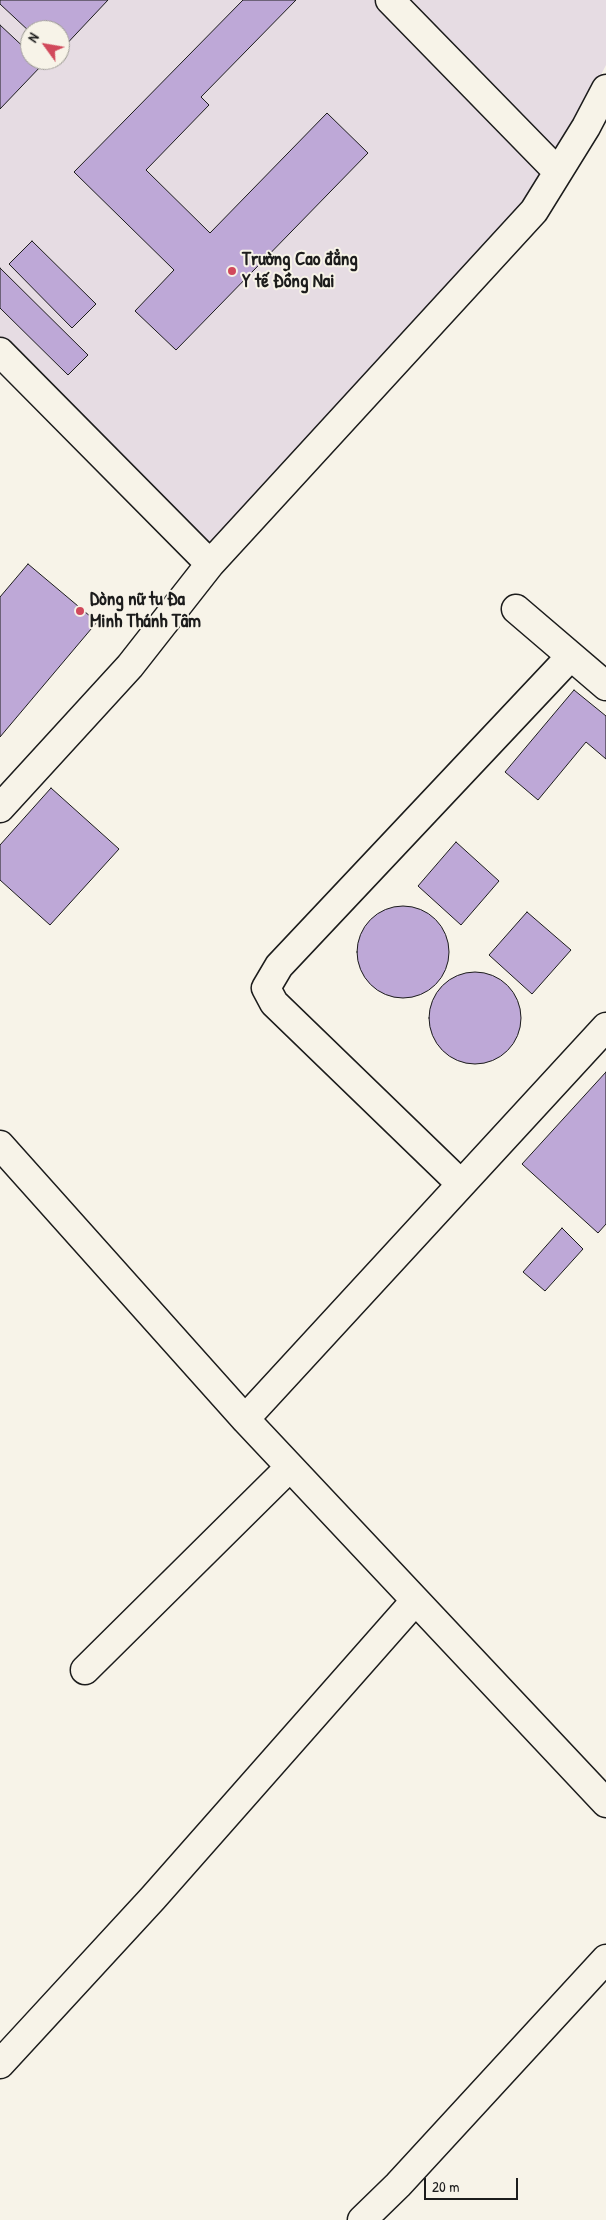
<!DOCTYPE html>
<meta charset="utf-8">
<style>
body{margin:0}
#map{position:relative;width:606px;height:2220px;overflow:hidden;background:#f7f3e8;font-family:"Patrick Hand",sans-serif}
canvas{display:block}
.north{position:absolute;left:20px;top:20px;width:50px;height:50px;box-sizing:border-box;background:#f7f3e8;border:1px solid #9f9d96;border-radius:50%;rotate:302deg;font-size:14px;font-weight:700;line-height:20px;text-align:center;color:#1c1c1c}
.north::after{content:'';display:block;margin:auto;width:18px;height:22px;background:#d1495b;clip-path:polygon(50% 0,100% 100%,50% 72%,0 100%)}
.scale{position:absolute;left:424px;top:2178px;width:94px;height:22px;box-sizing:border-box;border:2px solid #1c1c1c;border-top:0;padding-left:6px;font-size:15px;line-height:18px;white-space:nowrap;color:#1c1c1c;-webkit-text-stroke:4px #f7f3e8;paint-order:stroke}
</style>
<div id="map">
<canvas width="606" height="2220"></canvas>
<div class="north">N</div>
<div class="scale">20 m</div>
</div>
<script>
const ctx = document.querySelector('canvas').getContext('2d');
ctx.lineJoin = 'round';
function fill(path, color) { ctx.fillStyle = color; ctx.fill(path, 'evenodd'); }
const poly = rows => new Path2D(rows.map(r => 'M' + r).join(''));
function strokePath(path, color, width, dash) { ctx.strokeStyle = color; ctx.lineWidth = width; ctx.lineCap = dash ? 'butt' : 'round'; ctx.setLineDash(dash || []); ctx.stroke(path); }
function drawText(font, color, halo, rows, align = 'center') {
  ctx.font = font + ' "Patrick Hand",sans-serif'; ctx.lineWidth = 4; ctx.setLineDash([]); ctx.textBaseline = 'middle'; ctx.strokeStyle = halo; ctx.fillStyle = color; for (const [text, x, y, turn = 0] of rows) {
    ctx.save(); ctx.translate(x, y); ctx.rotate((+turn || 0) * Math.PI / 180); ctx.textAlign = isNaN(turn) ? turn : align; if (halo) ctx.strokeText(text, 0, 0); ctx.fillText(text, 0, 0); ctx.restore();
  }
}
fill(poly([
 [0,0,606,0,606,65,582,112,524,206,211,549,0,337],
 [30,30,60,30,60,60,30,60]
]), '#e6dce3');
const building = poly([
 [0,0,108,0,60,51,60,30,30,30,30,32,0,4,0,0],
 [243,0,296,0,201,97,209,105,146,170,210,233,327,113,368,153,176,350,135,311,174,270,74,172,243,0],
 [0,25,30,53,30,60,37,60,42,65,0,109,0,25],
 [32,241,96,304,72,328,9,264,32,241],
 [0,268,88,355,68,375,0,308,0,268],
 [28,564,97,622,0,737,0,597,28,564],
 [574,690,606,716,606,759,586,742,538,800,505,772,574,690],
 [51,788,119,849,50,925,0,880,0,845,51,788],
 [456,842,499,881,461,925,418,886,456,842],
 '357 952a46 46 0 1 1 92 0a46 46 0 1 1-92 0Z',
 [527,912,571,950,532,994,489,955,527,912],
 '429 1018a46 46 0 1 1 92 0a46 46 0 1 1-92 0Z',
 [606,1072,606,1224,598,1233,522,1164,606,1072],
 [562,1228,583,1249,545,1291,523,1272,562,1228]
]);
fill(building, '#bea8d7');
strokePath(building, '#1c1c1c', 1);
const minor = poly([
 [390,0,558,172],
 [0,352,210,564],
 [516,609,606,686],
 [0,808,130,666,210,564,534,211,586,127,606,89],
 [0,1145,245,1419,606,1803],
 [461,1184,274,1003,266,988,279,966,571,656],
 [245,1419,606,1027],
 [85,1670,290,1467],
 [0,2064,153,1898,415,1601],
 [362,2220,398,2185,606,1959]
]);
strokePath(minor, '#1c1c1c', 31);
strokePath(minor, '#f7f3e8', 28);
for (const [x, y, r, color] of [
 [232,271,5,"#d1495b"],
 [80,611,5,"#d1495b"]
]) { const dot = new Path2D(); dot.arc(x, y, r, 0, 2 * Math.PI); ctx.fillStyle = color; ctx.fill(dot); strokePath(dot, '#f7f3e8', 2); }
drawText('bold 19px', '#1c1c1c', '#f7f3e8', [
 ["Trường Cao đẳng",242,260],
 ["Y tế Đồng Nai",242,282],
 ["Dòng nữ tu Đa",90,600],
 ["Minh Thánh Tâm",90,622]
], 'left');
</script>
